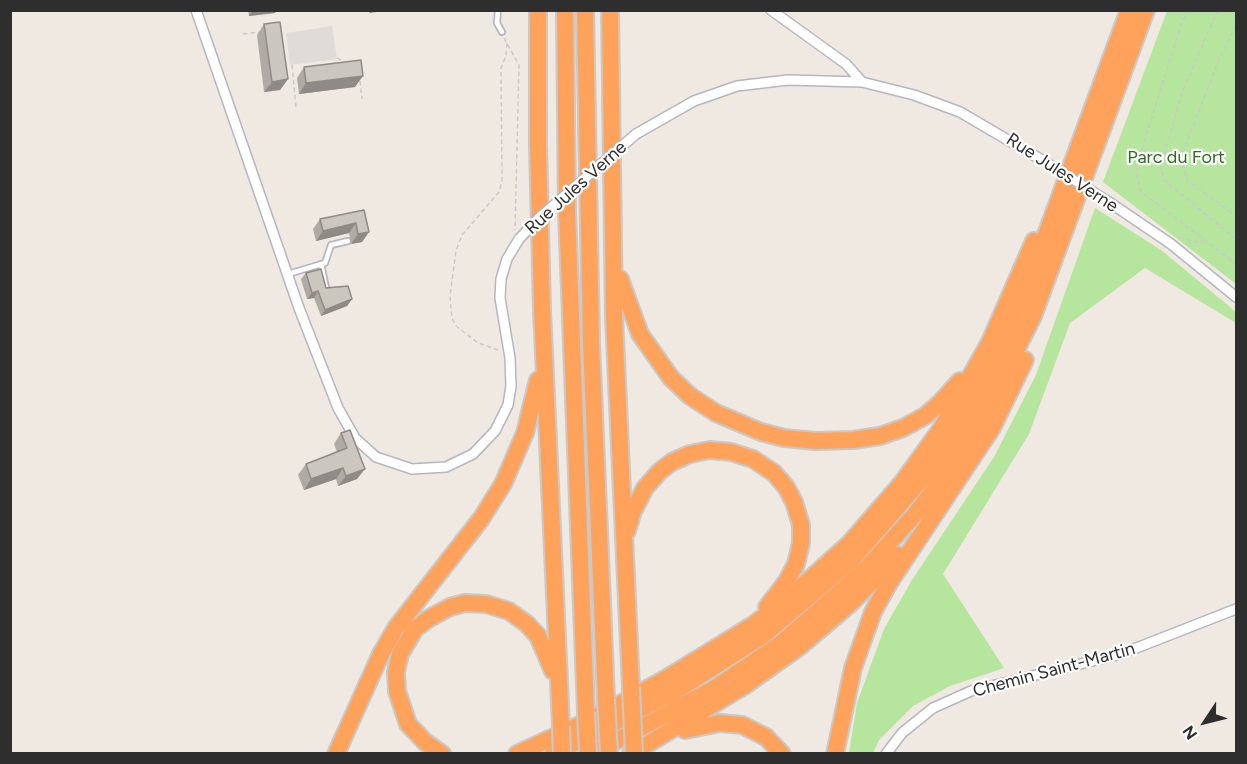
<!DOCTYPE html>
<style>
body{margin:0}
#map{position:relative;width:1247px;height:764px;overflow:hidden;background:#efe9e1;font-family:Figtree,sans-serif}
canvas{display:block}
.frame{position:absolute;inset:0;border:12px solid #2e2e2e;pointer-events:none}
.north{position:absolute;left:1175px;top:692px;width:60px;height:60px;-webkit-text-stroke:4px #fff;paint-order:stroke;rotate:235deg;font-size:16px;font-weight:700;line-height:24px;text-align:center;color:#2e2e2e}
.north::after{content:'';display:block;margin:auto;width:21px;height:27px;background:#2e2e2e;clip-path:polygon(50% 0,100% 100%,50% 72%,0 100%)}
</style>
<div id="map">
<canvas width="1247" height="764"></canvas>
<div class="frame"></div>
<div class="north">N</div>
</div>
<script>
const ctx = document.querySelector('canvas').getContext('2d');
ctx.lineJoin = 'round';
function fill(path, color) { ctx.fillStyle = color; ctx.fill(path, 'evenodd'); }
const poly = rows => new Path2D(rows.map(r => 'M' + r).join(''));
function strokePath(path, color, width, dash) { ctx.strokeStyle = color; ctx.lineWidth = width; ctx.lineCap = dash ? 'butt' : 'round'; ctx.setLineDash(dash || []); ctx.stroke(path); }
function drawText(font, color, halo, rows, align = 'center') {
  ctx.font = font + ' Figtree,sans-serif'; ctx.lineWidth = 4.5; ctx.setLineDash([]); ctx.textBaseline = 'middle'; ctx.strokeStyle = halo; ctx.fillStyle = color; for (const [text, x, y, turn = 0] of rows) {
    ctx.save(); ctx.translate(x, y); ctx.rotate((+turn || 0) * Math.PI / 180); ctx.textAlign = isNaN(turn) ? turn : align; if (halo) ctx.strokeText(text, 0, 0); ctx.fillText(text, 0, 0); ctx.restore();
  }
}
fill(poly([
 [1167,11,1236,11,1236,284,1103,182],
 [1095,208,1161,250,1236,312,1236,323,1145,268,1070,323,1029,434,943,574,1004,668,950,686,913,706,879,740,873,753,849,753,857,703,884,629,912,580,994,457,1036,375]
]), '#b6e59e');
fill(poly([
 [332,26,337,59,290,65,286,33]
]), '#dfdcd8');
const lane = poly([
 [498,10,497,23,502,32],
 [321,264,326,288],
 [288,274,325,263,331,245,348,241]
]);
const street = poly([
 [196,10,299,308,338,408,355,438,376,457,412,469,446,467,473,454,495,431,508,405,511,386,510,358,500,298,501,279,507,259,519,239],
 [771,10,846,64,862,82],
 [636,134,694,101,737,86,788,80,862,82,914,95,960,112,1047,163],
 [1109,202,1171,244,1236,297],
 [886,754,902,733,933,708,971,691,1121,654,1236,609]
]);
const highway = poly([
 [538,10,538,145,542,310,561,726],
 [565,10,567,212,586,712],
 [585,10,591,343,606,699],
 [610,10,614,317,631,687],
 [620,279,640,334,671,378,690,396,716,413,761,432,784,438,816,441,853,440,880,436,903,428,925,416,940,403,960,381],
 [627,531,633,511,645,488,660,471,672,462,690,454,710,450,731,452,753,459,774,473,786,487,794,502,801,525,801,543,796,564,787,581,767,607],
 [685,730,720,723,742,725,766,737,782,754],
 [336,754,381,654,396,628,481,519,503,484,525,433,538,380],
 [442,754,425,742,408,724,397,691,396,672,400,654,415,629,428,619,450,607,465,603,486,604,509,611,527,624,538,636,553,671],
 [517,754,595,718,667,678,753,625,788,599,849,544,902,483,941,429,990,342,1034,241],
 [553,754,674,692,764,635,851,561,925,475,968,411,1019,308,1129,10],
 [592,754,715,688,780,644,865,570,916,513,938,484,981,420,1033,316,1146,10],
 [631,754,744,686,799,647,851,603,898,555],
 [835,754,853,668,873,612,889,583,992,428,1025,360]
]);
strokePath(lane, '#b4b7c1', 8);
strokePath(street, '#b4b7c1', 12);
strokePath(highway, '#c9c9c9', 20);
strokePath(poly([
 [1189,10,1182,22,1136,168,1140,191,1236,264],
 [1218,10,1183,90,1161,166,1163,179,1236,239],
 [1236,25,1217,64,1181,157,1187,180,1236,216],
 [243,34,259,32],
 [504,38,519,65,515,230],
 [337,58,347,63],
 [292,65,296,107],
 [360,81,362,99],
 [1179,237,1194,242,1203,241],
 [498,350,478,343,456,326,452,318,450,296,456,251,462,235,499,192,502,180,501,68,506,56,507,43]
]), '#c9c9c9', 1.5, [4.5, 3]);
strokePath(lane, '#fff', 4.5);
strokePath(street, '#fff', 9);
strokePath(highway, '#ffa35c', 16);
const streetBridge = poly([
 [1047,163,1109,202],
 [519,239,539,218,636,134]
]);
const highwayBridge = poly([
 [631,687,634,754],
 [606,699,609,754],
 [586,712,588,754],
 [561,726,562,754]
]);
strokePath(streetBridge, '#b4b7c1', 12, []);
strokePath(highwayBridge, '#c9c9c9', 20, []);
strokePath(streetBridge, '#fff', 9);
strokePath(highwayBridge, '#ffa35c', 16);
fill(poly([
 [248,10,277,10,275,13,249,16],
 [264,24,288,79,280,90,264,92,257,35],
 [304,67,355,87,299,94,297,78],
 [364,210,369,232,362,242,351,244,349,233,316,241,313,229,320,219],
 [306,273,326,288,352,299,347,306,321,316,314,298,307,299,301,279],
 [341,433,357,479,338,486,336,479,304,490,298,475,306,464,337,452,334,444]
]), '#afaba4');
fill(poly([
 [253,10,277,10,275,13,249,16],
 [371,10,378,10,377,12,369,13],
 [363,76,355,87,299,94,306,83],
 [288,79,280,90,264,92,272,82],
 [356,223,349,233,316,241,323,231],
 [369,232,362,242,351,244,358,234],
 [318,291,314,298,307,299,312,293],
 [352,299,347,306,321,316,325,310],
 [343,468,336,479,304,490,311,479],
 [365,469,357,479,338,486,346,476]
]), '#8e8b86');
const building = poly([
 [280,22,288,79,272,82,264,24,280,22],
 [361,60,363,76,306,83,304,67,361,60],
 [364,210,369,232,358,234,356,223,323,231,320,219,364,210],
 [321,269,326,288,348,286,352,299,325,310,318,291,312,293,306,273,321,269],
 [350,430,365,469,346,476,343,468,311,479,306,464,347,448,341,433,350,430]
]);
fill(building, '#cbc7bf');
strokePath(building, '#8e8b86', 1.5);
drawText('18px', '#2c6e1b', '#fff', [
 ["Parc du Fort",1176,158]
]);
drawText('18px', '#2e2e2e', '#fff', [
 ["Rue Jules Verne",1062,173,33],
 ["Rue Jules Verne",576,188,-42],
 ["Chemin Saint-Martin",1054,670,-15]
]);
</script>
